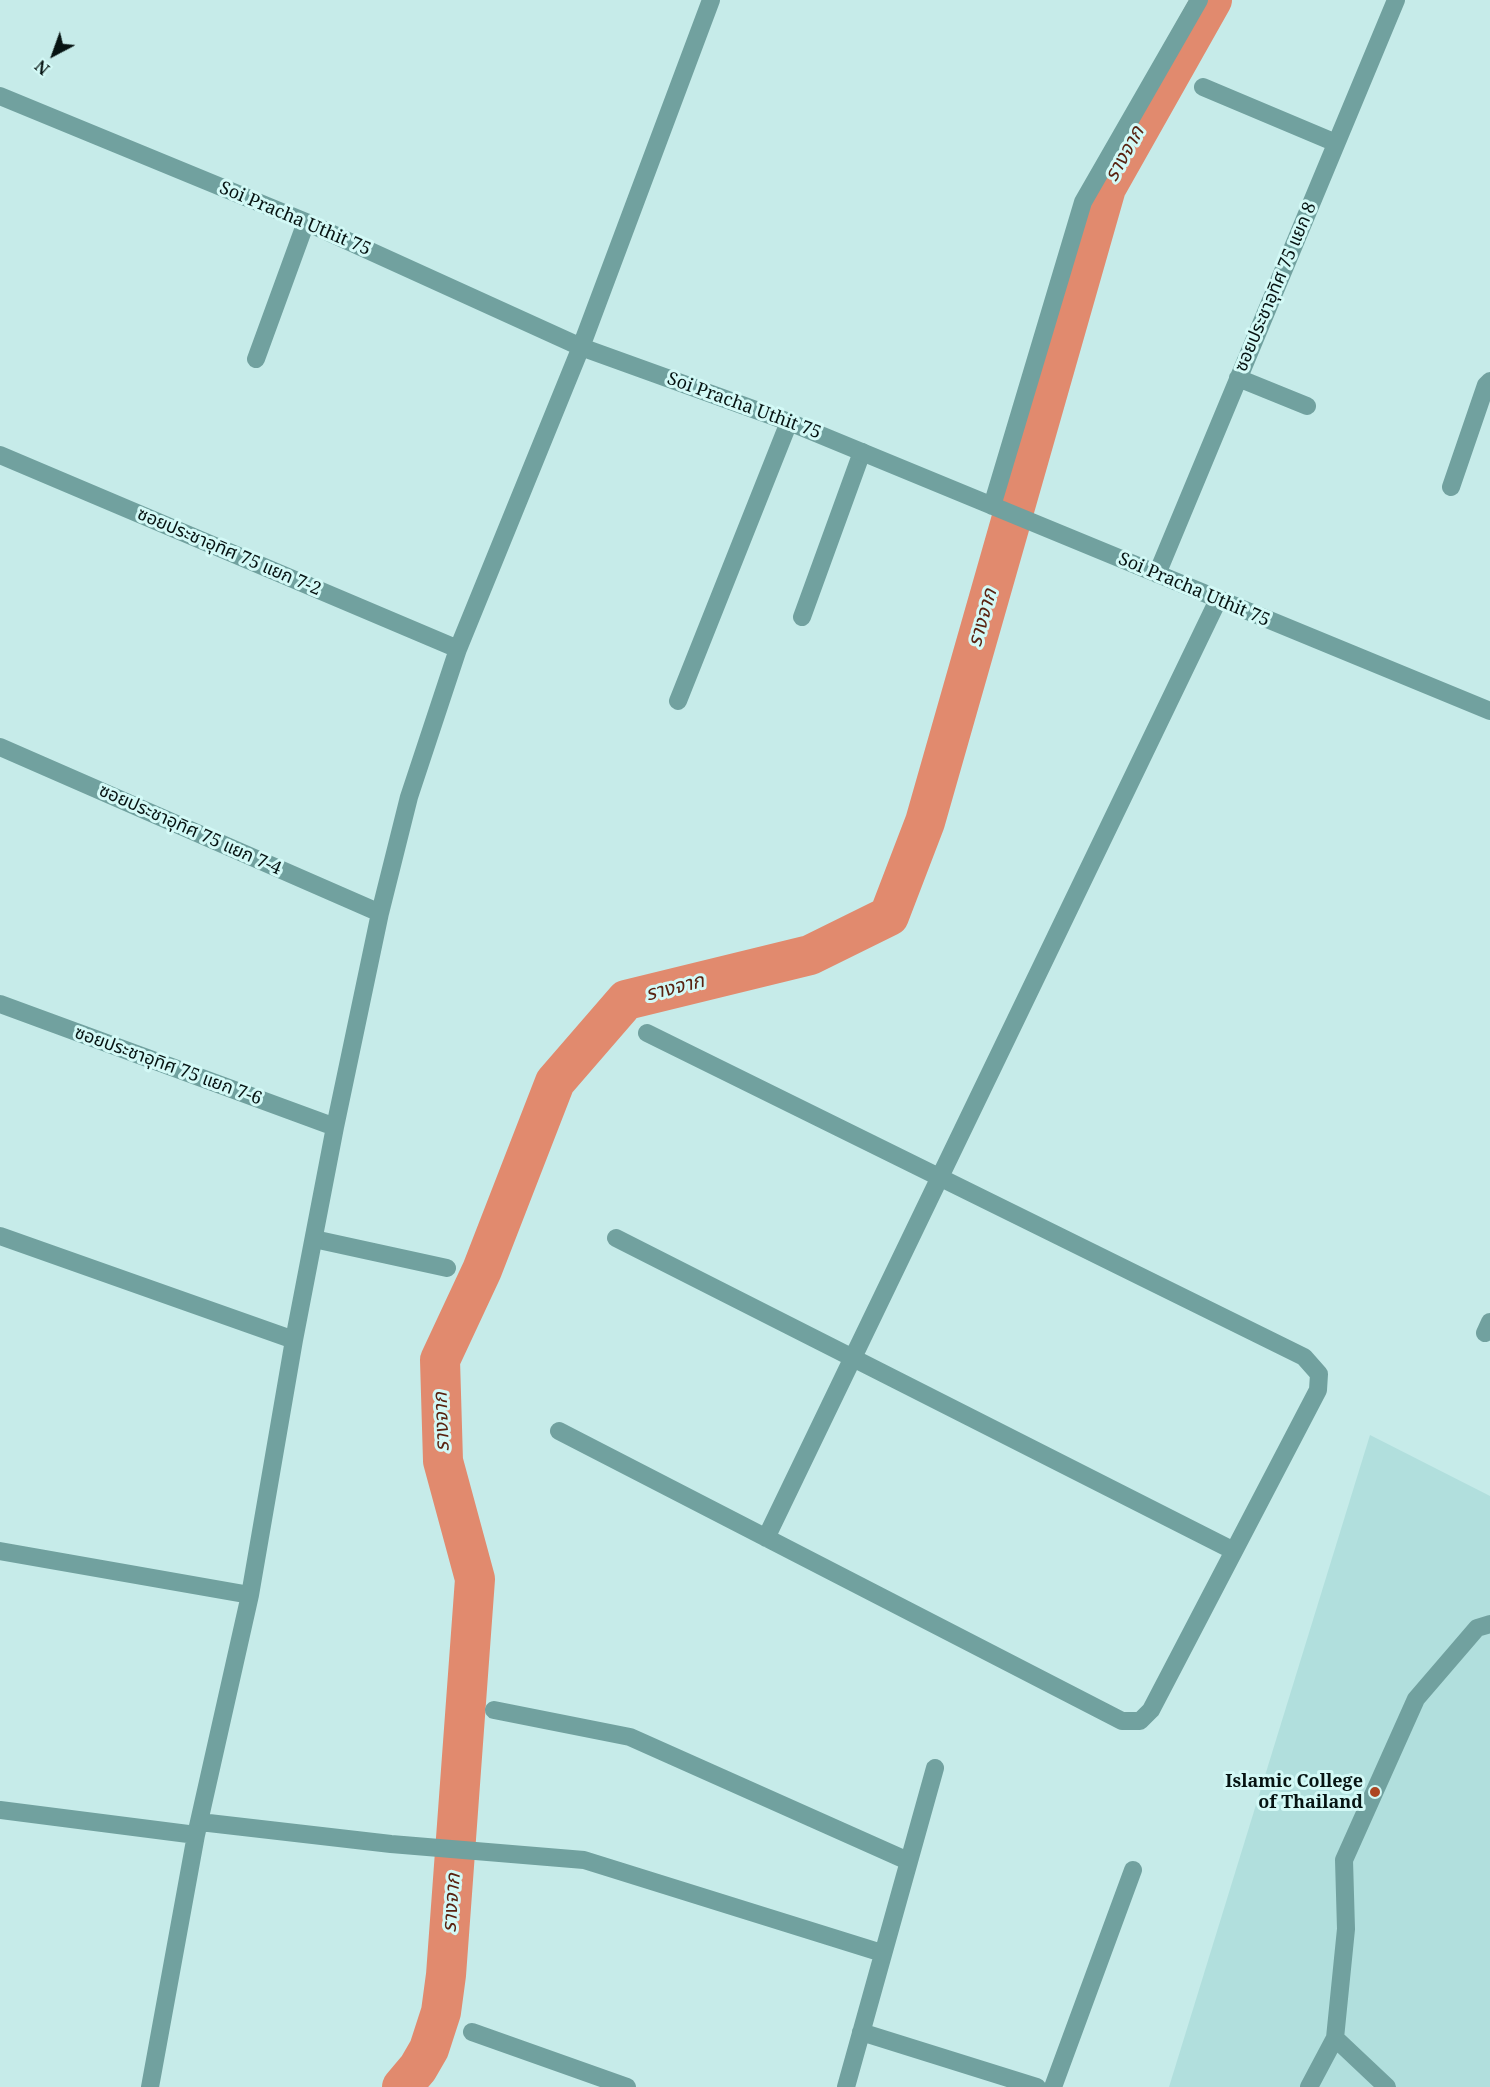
<!DOCTYPE html>
<meta charset="utf-8">
<style>
body{margin:0}
#map{position:relative;width:1490px;height:2087px;overflow:hidden;background:#c6ebe9;font-family:"Noto Serif",serif}
canvas{display:block}
.north{position:absolute;left:24px;top:24px;width:60px;height:60px;-webkit-text-stroke:4px #d3f9f6;paint-order:stroke;rotate:221deg;font-size:16px;font-weight:700;line-height:24px;text-align:center;color:#061312}
.north::after{content:'';display:block;margin:auto;width:21px;height:27px;background:#061312;clip-path:polygon(50% 0,100% 100%,50% 72%,0 100%)}
</style>
<div id="map">
<canvas width="1490" height="2087"></canvas>
<div class="north">N</div>
</div>
<script>
const ctx = document.querySelector('canvas').getContext('2d');
ctx.lineJoin = 'round';
function fill(path, color) { ctx.fillStyle = color; ctx.fill(path, 'evenodd'); }
const poly = rows => new Path2D(rows.map(r => 'M' + r).join(''));
function strokePath(path, color, width, dash) { ctx.strokeStyle = color; ctx.lineWidth = width; ctx.lineCap = dash ? 'butt' : 'round'; ctx.setLineDash(dash || []); ctx.stroke(path); }
function drawText(font, color, halo, rows, align = 'center') {
  ctx.font = font + ' "Noto Serif","Noto Sans Thai",serif'; ctx.lineWidth = 6; ctx.setLineDash([]); ctx.textBaseline = 'middle'; ctx.strokeStyle = halo; ctx.fillStyle = color; for (const [text, x, y, turn = 0] of rows) {
    ctx.save(); ctx.translate(x, y); ctx.rotate((+turn || 0) * Math.PI / 180); ctx.textAlign = isNaN(turn) ? turn : align; if (halo) ctx.strokeText(text, 0, 0); ctx.fillText(text, 0, 0); ctx.restore();
  }
}
fill(poly([
 [1370,1435,1490,1496,1490,2087,1169,2087]
]), '#b1dfdd');
strokePath(poly([
 [402,2087,418,2068,429,2049,441,2012,446,1975,475,1579,443,1461,440,1360,482,1270,555,1082,626,1000,810,955,889,916,925,822,1106,188,1212,0]
]), '#e18a6e', 40);
strokePath(poly([
 [1451,487,1486,385,1490,381],
 [802,617,862,452],
 [678,701,789,422],
 [314,1239,447,1268],
 [1485,1333,1490,1322],
 [1335,2038,1387,2087],
 [1309,2087,1335,2038,1346,1929,1344,1860,1416,1699,1477,1628,1490,1624]
]), '#71a19f', 18);
strokePath(poly([
 [1203,87,1336,143],
 [0,96,306,222,581,347,789,422,1490,711],
 [256,359,306,222],
 [1238,378,1307,406],
 [0,455,458,649],
 [992,506,1083,202,1199,0],
 [1157,574,1396,0],
 [0,747,380,913],
 [0,1004,335,1127],
 [0,1236,294,1340],
 [616,1238,1234,1551],
 [559,1431,1122,1721,1140,1721,1151,1710,1318,1390,1319,1374,1304,1357,647,1033],
 [766,1538,1218,600],
 [0,1551,250,1595],
 [494,1710,630,1737,908,1861],
 [0,1810,196,1835],
 [200,1822,391,1844,584,1860,882,1953],
 [472,2032,627,2087],
 [861,2032,1037,2087],
 [150,2087,196,1835,250,1595,294,1340,335,1127,380,913,409,797,458,649,581,347,711,0],
 [846,2087,935,1768],
 [1053,2087,1133,1870]
]), '#71a19f', 18);
for (const [x, y, r, color] of [
 [1375,1792,6,"#ad4622"]
]) { const dot = new Path2D(); dot.arc(x, y, r, 0, 2 * Math.PI); ctx.fillStyle = color; ctx.fill(dot); strokePath(dot, '#d3f9f6', 2); }
drawText('18px', '#061312', '#d3f9f6', [
 ["Soi Pracha Uthit 75",295,219,23],
 ["ซอยประชาอุทิศ 75 แยก 8",1276,287,-67],
 ["Soi Pracha Uthit 75",744,406,20],
 ["ซอยประชาอุทิศ 75 แยก 7-2",229,552,23],
 ["Soi Pracha Uthit 75",1194,590,23],
 ["ซอยประชาอุทิศ 75 แยก 7-4",190,830,24],
 ["ซอยประชาอุทิศ 75 แยก 7-6",168,1066,20]
]);
drawText('bold 18px', '#061312', '#d3f9f6', [
 ["Islamic College",1363,1782],
 ["of Thailand",1363,1803]
], 'right');
drawText('italic 20px', '#592210', '#d3f9f6', [
 ["รางจาก",1125,154,-61],
 ["รางจาก",983,618,-74],
 ["รางจาก",675,988,-14],
 ["รางจาก",442,1422,-92],
 ["รางจาก",452,1903,-86]
]);
</script>
